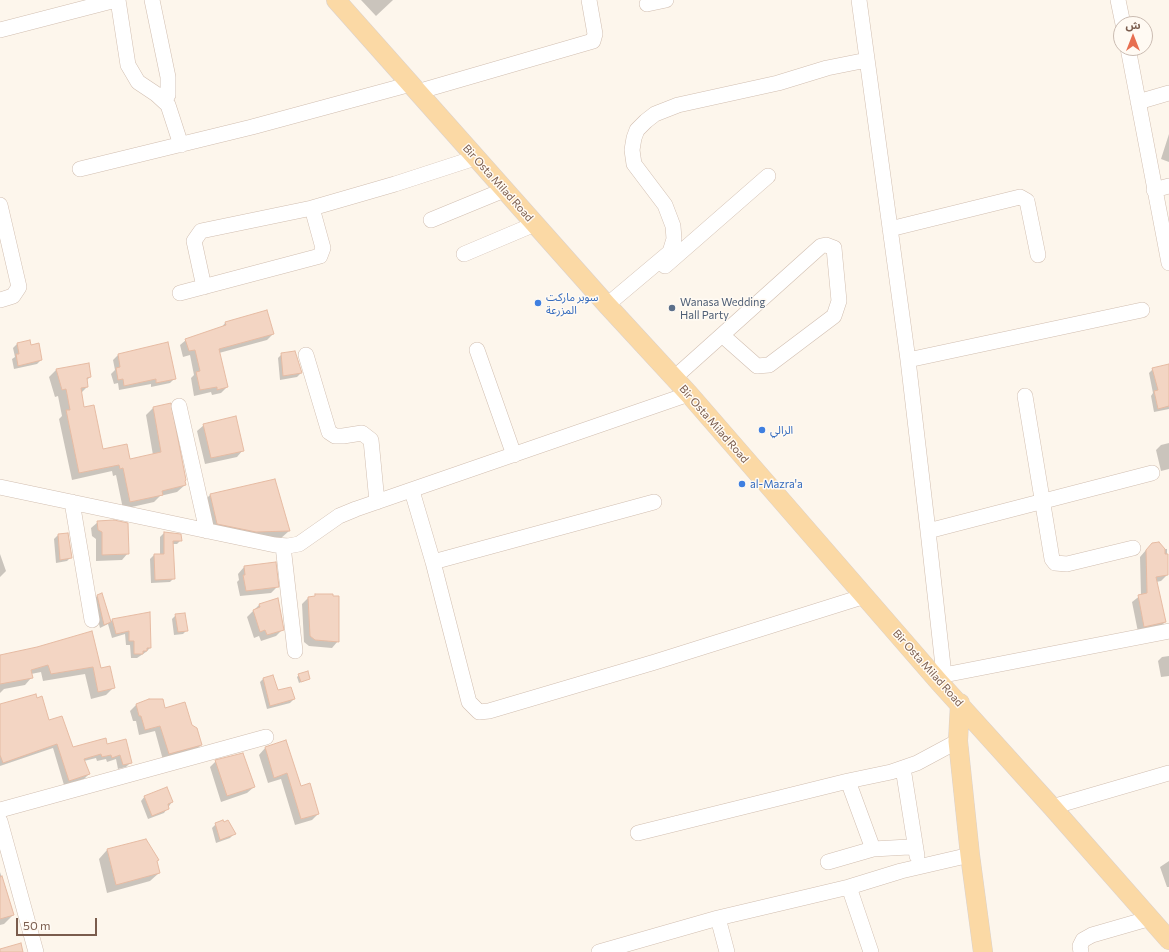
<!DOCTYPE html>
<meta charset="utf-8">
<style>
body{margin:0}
#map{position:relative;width:1169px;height:952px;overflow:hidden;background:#fdf6ec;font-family:Commissioner,"Noto Sans Arabic",sans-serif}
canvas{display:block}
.north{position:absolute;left:1113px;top:16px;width:40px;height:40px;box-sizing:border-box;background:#fffaf3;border:1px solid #cabbb1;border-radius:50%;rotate:0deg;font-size:11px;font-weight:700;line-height:16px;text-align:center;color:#7a5c4d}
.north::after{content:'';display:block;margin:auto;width:14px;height:18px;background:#e76f51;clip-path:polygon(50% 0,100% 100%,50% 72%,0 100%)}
.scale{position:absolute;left:16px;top:918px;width:81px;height:18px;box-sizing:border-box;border:2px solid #7a5c4d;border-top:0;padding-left:5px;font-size:12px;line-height:14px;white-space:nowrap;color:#7a5c4d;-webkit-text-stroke:3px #fffaf3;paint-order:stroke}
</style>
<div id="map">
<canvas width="1169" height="952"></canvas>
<div class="north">ش</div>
<div class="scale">50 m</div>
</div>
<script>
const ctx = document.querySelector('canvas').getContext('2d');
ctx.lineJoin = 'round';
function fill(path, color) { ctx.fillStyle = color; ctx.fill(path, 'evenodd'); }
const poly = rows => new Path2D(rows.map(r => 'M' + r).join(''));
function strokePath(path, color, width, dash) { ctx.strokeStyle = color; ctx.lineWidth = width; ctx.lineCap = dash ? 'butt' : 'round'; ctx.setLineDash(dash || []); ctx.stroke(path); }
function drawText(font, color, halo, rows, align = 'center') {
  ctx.font = font + ' Commissioner,"Noto Sans Arabic",sans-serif'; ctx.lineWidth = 3; ctx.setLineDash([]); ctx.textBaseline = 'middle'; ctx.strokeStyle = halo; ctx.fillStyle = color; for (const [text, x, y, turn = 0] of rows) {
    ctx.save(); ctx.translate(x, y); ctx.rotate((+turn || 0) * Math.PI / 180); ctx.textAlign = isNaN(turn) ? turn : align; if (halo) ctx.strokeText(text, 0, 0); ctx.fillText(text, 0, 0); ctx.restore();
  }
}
fill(poly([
 [361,0,393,0,376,16],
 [1169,134,1169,162,1161,159],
 [225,323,273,334,267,340,219,353,227,387,221,393,212,395,211,392,194,396,191,378,194,375,190,355,183,357,180,345,186,340,221,328],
 [29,341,30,346,41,360,37,364,14,369,12,359,15,357,13,348,17,344],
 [282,354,301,373,297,377,280,380,278,358],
 [118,355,175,378,170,383,151,387,151,384,119,390,118,383,114,384,111,374,115,370,113,360],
 [1169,365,1169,409,1154,412,1151,396,1153,393,1149,373,1153,369],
 [56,370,90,377,86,381,87,387,81,393,84,408,102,450,129,460,153,455,146,415,153,408,185,485,177,492,160,496,154,502,123,509,116,475,113,476,112,471,72,480,59,419,62,416,58,396,55,397,49,377],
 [204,425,243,450,237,457,205,464,197,431],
 [1169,443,1169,469,1161,471,1156,450,1161,445],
 [210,495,289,531,280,539,208,532,202,503],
 [98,522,128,553,122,560,96,561,96,539,92,536,91,528],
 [164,533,181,540,177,544,172,544,174,578,170,582,151,583,150,559,154,555,160,555,160,537],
 [58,535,71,557,67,561,56,563,54,539],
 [1167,549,1167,575,1161,581,1156,582,1165,622,1159,628,1138,632,1132,602,1141,595,1140,557,1146,550],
 [0,554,6,571,0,577],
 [275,563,278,586,271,593,240,596,237,582,239,580,238,574,244,567],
 [97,596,110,622,112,620,149,613,150,648,146,652,137,658,131,658,130,645,126,645,125,634,112,638,108,624,100,628,93,600],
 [308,598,338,641,332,648,309,646,304,642,302,604],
 [259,605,282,630,276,636,261,641,259,636,254,638,247,617],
 [176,615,187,630,183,634,174,635,172,619],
 [38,648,101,669,113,688,106,695,91,699,85,674,43,681,41,672,31,674,32,677,25,685,4,689,0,693,0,651,0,656],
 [1169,656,1169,676,1161,677,1158,661,1162,657],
 [299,675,309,679,299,683,297,677],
 [272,676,277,692,294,699,290,703,267,709,260,682,263,679],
 [0,705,48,721,72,748,107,745,131,762,126,767,118,769,116,759,107,762,106,759,97,761,96,758,84,761,89,774,84,779,64,785,53,748,0,766],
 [136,705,164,709,191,726,201,745,195,751,163,760,155,731,139,735,136,721,133,721,130,711],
 [285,742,300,787,318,814,312,820,295,825,281,779,268,783,259,755,265,748],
 [216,761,254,787,247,793,221,802,210,767],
 [145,796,172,802,164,813,148,819,141,801],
 [216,824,234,834,230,838,216,843,212,828],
 [145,840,158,860,156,862,159,873,150,881,107,893,99,859,107,850],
 [1169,861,1169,887,1167,887,1160,867],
 [0,872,13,915,4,924,0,925]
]), '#0003');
const building = poly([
 [267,310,274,334,219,349,228,387,217,390,217,387,200,390,196,372,200,371,195,350,189,351,185,339,226,325,225,322,267,310],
 [30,340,31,345,39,343,42,360,18,366,16,354,19,354,17,343,30,340],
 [168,342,176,379,156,383,156,379,124,386,123,379,118,380,116,368,120,367,118,354,168,342],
 [295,351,302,373,283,376,281,353,295,351],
 [89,363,91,377,87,378,88,387,81,388,84,407,94,405,103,449,127,444,130,459,161,452,153,407,171,403,186,480,185,481,186,485,162,491,163,495,130,502,123,468,120,469,119,465,79,473,66,410,70,410,66,389,62,390,56,369,89,363],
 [1169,364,1169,406,1158,409,1154,391,1158,390,1152,368,1169,364],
 [236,416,244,451,211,458,203,424,236,416],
 [275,479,290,531,256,532,217,524,210,494,275,479],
 [114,520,128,523,129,554,102,555,102,532,98,530,97,521,114,520],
 [164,532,181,534,182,541,173,541,175,579,155,580,154,554,164,554,164,532],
 [68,533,72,558,60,560,58,534,68,533],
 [1159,542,1165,549,1165,554,1168,554,1168,575,1156,577,1166,622,1144,627,1138,595,1147,593,1146,550,1152,543,1159,542],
 [276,562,279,587,246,591,243,575,245,575,244,566,276,562],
 [102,593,111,622,104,625,97,595,102,593],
 [315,594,333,594,333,596,339,596,339,642,315,640,310,636,308,597,315,596,315,594],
 [278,598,284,630,267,635,265,630,260,632,253,610,260,607,259,604,278,598],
 [150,612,151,648,147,648,147,651,143,651,143,654,134,654,134,641,129,641,129,631,116,634,112,619,150,612],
 [185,613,188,631,178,632,175,614,185,613],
 [92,631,101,668,110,666,115,688,98,692,93,667,51,674,48,665,31,670,33,678,0,684,0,655,37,647,92,631],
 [308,671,310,679,301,682,298,674,308,671],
 [273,675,278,690,291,687,295,699,270,706,263,678,273,675],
 [36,694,37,698,42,696,49,720,62,716,73,747,106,738,107,744,126,739,132,763,123,765,120,755,112,758,111,755,102,757,101,754,84,759,90,774,69,781,57,744,3,763,0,755,0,704,36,694],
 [149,699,163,699,165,708,185,702,192,725,197,728,202,745,169,754,160,726,145,730,141,716,139,716,136,704,149,699],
 [286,740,301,786,310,783,319,814,301,819,287,773,274,778,265,747,286,740],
 [243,753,255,787,227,796,215,760,243,753],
 [167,787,173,802,168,804,169,809,152,816,144,796,167,787],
 [223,820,224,822,228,820,236,834,220,840,215,823,223,820],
 [146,839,159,860,157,861,160,873,116,885,107,849,146,839],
 [2,876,14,915,0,919,0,877,2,876],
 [21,943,23,952,0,952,0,949,21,943]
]);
fill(building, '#f3d5c3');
strokePath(building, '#e6bba3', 1);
const minor = poly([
 [118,0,128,65,138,82,156,94,168,105,181,145],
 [152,0,168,77,168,95,164,100],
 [859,0,908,360,928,531,944,675,939,682],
 [1118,0,1123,24],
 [647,4,666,0],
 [0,30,116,0],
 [1128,48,1169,263],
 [417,92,593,41,595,34,589,0],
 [1138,102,1169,93],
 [80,169,252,127,411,84],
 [1154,190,1169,186],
 [0,205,19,287,13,296,0,300],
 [431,220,504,190],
 [890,229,1020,197,1027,201,1038,255],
 [464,254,535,224],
 [665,266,768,176],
 [204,287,194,241,201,231,312,208,395,184,475,158],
 [180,293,320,256,323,248,312,208],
 [607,305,670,252,674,239,673,226,665,205,634,164,632,150,634,138,637,130,646,121,655,114,678,105,778,83,827,68,867,60],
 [477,350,514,455],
 [306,355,329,432,335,436,343,436,362,433,371,440,377,502],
 [908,360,1142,310],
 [674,378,722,335,821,246,826,245,834,248,839,301,834,316,769,365,757,366,722,335],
 [1025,396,1052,559,1055,563,1067,564,1133,548],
 [179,406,207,531],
 [0,487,275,545,288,546,299,544,339,516,356,509,689,394],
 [412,491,433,562,469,702,479,712,489,711,655,662,865,596],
 [72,502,92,620],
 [928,531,1152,473],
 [283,546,295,651],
 [433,562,654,502],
 [944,675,1169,631],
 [903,768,917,856],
 [848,781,873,849,909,847],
 [1052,807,1169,773],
 [0,810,266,737],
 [0,821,36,952],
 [638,833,848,781,891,772,917,763,958,741],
 [828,862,873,849],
 [849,887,871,952],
 [718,918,727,952],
 [599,952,718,918,849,887,901,871,970,855],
 [1081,952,1080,946,1083,940,1092,935,1151,918]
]);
const major = poly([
 [336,0,607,305,689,394,939,682,1052,807,1169,940],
 [960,703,958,741,970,855,983,952]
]);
strokePath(minor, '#d1beb0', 16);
strokePath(major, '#dad1cd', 20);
strokePath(minor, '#fff', 15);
strokePath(major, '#fbd9a5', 19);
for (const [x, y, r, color] of [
 [538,303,4,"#3f7fe0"],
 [672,308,4,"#5c6f8a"],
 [762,430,4,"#3f7fe0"],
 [742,484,4,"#3f7fe0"]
]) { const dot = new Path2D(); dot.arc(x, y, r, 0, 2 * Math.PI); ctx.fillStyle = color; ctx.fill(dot); strokePath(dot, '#fffaf3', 1.5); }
drawText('11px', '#7a5c4d', '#fffaf3', [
 ["Bir Osta Milad Road",498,183,48],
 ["Bir Osta Milad Road",714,424,49],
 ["Bir Osta Milad Road",928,668,48]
]);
drawText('11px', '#366cbe', '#fffaf3', [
 ["سوبر ماركت",546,297],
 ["المزرعة",546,310],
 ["الرالي",770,430],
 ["al-Mazra'a",750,484]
], 'left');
drawText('11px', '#4e5e75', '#fffaf3', [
 ["Wanasa Wedding",680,302],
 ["Hall Party",680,315]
], 'left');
</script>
